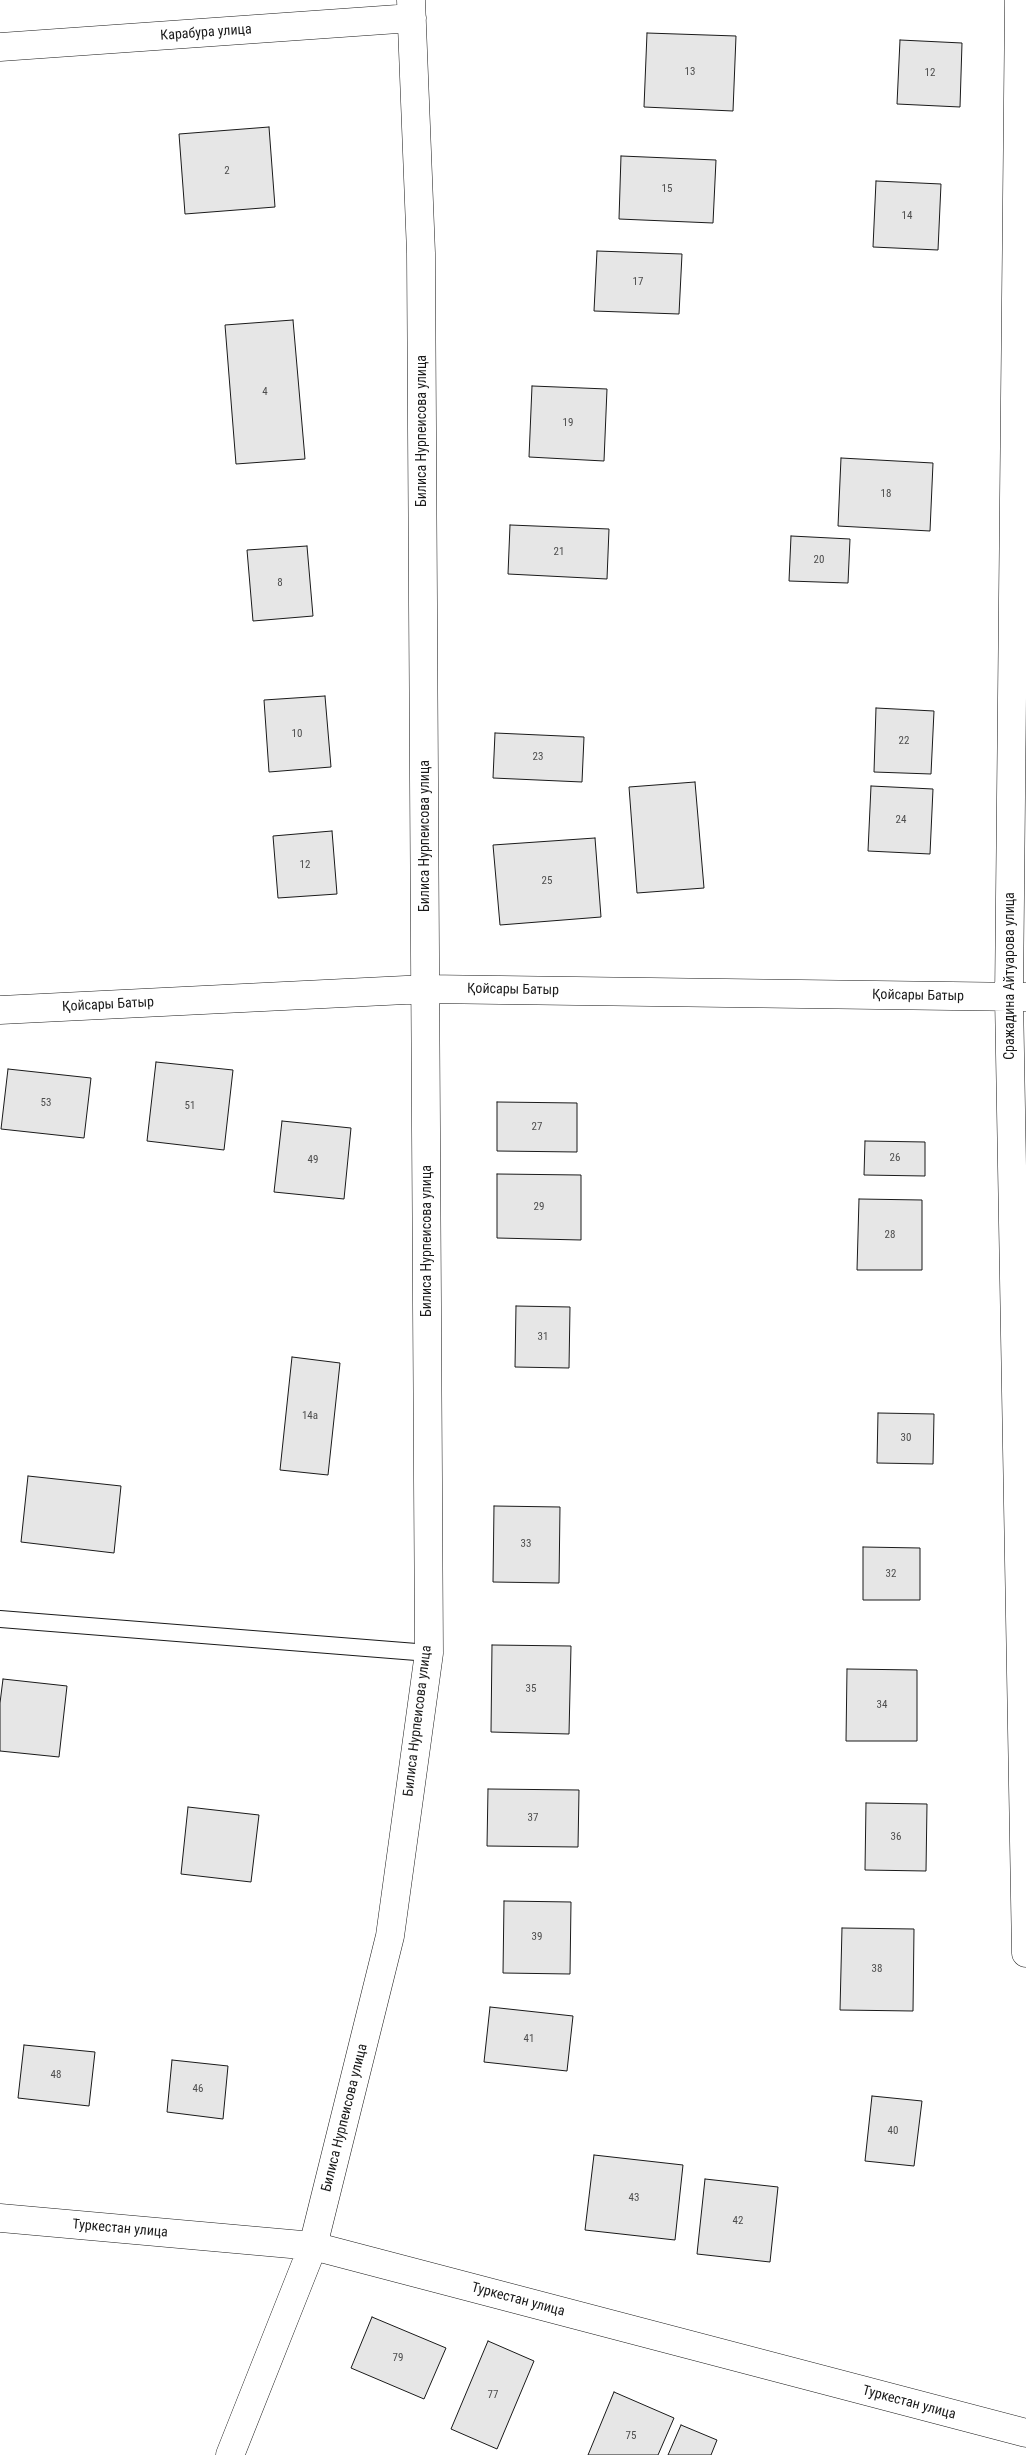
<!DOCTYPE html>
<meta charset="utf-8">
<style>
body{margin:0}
canvas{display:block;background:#fff}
</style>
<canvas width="1026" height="2455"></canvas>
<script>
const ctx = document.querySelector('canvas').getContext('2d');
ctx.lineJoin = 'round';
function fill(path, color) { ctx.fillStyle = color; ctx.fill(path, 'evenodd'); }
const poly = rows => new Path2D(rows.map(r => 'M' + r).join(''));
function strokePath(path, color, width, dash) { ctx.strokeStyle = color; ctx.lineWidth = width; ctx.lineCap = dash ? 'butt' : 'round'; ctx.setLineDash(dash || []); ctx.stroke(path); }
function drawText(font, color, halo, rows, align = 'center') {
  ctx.font = font + ' "Roboto Condensed",sans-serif'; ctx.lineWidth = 4; ctx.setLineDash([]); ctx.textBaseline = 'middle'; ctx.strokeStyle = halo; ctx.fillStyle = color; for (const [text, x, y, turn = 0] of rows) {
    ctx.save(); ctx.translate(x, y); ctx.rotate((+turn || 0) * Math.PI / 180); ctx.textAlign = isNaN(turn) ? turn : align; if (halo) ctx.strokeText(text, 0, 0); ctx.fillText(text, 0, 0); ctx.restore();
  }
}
const building = poly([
 [647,33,736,36,733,111,644,107,647,33],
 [900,40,962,43,960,107,897,104,900,40],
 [269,127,275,207,185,214,179,134,269,127],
 [621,156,716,160,713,223,619,219,621,156],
 [876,181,941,184,938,250,873,247,876,181],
 [597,251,682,254,679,314,594,311,597,251],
 [293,320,305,459,236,464,225,325,293,320],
 [532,386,607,389,604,461,529,457,532,386],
 [841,458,933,463,930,531,838,526,841,458],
 [510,525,609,529,607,579,508,574,510,525],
 [791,536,850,539,848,583,789,581,791,536],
 [307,546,313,616,253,621,247,550,307,546],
 [325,696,331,767,269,772,264,700,325,696],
 [876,708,934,711,931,774,874,772,876,708],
 [495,733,584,737,582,782,493,778,495,733],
 [695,782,704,888,637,893,629,787,695,782],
 [871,786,933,789,930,854,868,851,871,786],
 [332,831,337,894,278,898,273,836,332,831],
 [595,838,601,917,500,925,493,845,595,838],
 [156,1062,233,1070,224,1150,147,1141,156,1062],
 [8,1069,91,1078,84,1138,1,1129,8,1069],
 [497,1102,577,1103,577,1152,497,1151,497,1102],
 [282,1121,351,1128,344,1199,274,1192,282,1121],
 [865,1141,925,1142,925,1176,864,1175,865,1141],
 [497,1174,581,1175,581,1240,497,1238,497,1174],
 [859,1199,922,1200,922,1270,857,1270,859,1199],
 [516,1306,570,1307,569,1368,515,1367,516,1306],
 [292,1357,340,1363,328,1475,280,1470,292,1357],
 [878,1413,934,1414,933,1464,877,1463,878,1413],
 [28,1476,121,1486,114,1553,21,1542,28,1476],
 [494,1506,560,1507,559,1583,493,1582,494,1506],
 [863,1547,920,1548,920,1600,863,1600,863,1547],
 [492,1645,571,1646,569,1734,491,1732,492,1645],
 [847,1669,917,1670,917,1741,846,1741,847,1669],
 [3,1679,67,1686,59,1757,0,1751,0,1703,3,1679],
 [488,1789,579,1790,578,1847,487,1846,488,1789],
 [866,1803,927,1804,926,1871,865,1870,866,1803],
 [188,1807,259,1815,251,1882,181,1874,188,1807],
 [504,1901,571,1902,570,1974,503,1973,504,1901],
 [842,1928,914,1929,913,2011,840,2010,842,1928],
 [490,2007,573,2016,567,2071,484,2062,490,2007],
 [24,2045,95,2052,89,2106,18,2098,24,2045],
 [172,2060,228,2066,223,2119,167,2112,172,2060],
 [872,2096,922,2101,914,2166,865,2161,872,2096],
 [594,2155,683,2165,675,2240,585,2230,594,2155],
 [705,2179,778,2187,770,2262,697,2254,705,2179],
 [372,2317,446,2348,424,2399,351,2368,372,2317],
 [488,2341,534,2361,497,2449,451,2429,488,2341],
 [614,2392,674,2418,658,2455,588,2455,614,2392],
 [681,2425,717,2440,711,2455,668,2455,681,2425]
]);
fill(building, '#e6e6e6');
strokePath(building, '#1a1a1a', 1);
const service = poly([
 [0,1619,429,1653]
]);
const minor = poly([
 [1019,0,1009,997,1026,1953],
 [0,47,412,18],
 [0,1010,426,989,1026,997],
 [0,2218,313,2246,1026,2433],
 [230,2455,313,2246,390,1936,429,1653,421,253,411,0]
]);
strokePath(service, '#1a1a1a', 18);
strokePath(minor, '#1a1a1a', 29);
strokePath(service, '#fff', 16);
strokePath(minor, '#fff', 28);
drawText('11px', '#4d4d4d', null, [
 ["13",690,72],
 ["12",930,73],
 ["2",227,171],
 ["15",667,189],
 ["14",907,216],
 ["17",638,282],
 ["4",265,392],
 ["19",568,423],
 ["18",886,494],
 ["21",559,552],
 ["20",819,560],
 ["8",280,583],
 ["10",297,734],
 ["22",904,741],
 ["23",538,757],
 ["24",901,820],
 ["12",305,865],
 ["25",547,881],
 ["53",46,1103],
 ["51",190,1106],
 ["27",537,1127],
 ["26",895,1158],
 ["49",313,1160],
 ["29",539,1207],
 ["28",890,1235],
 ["31",543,1337],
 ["14а",310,1416],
 ["30",906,1438],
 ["33",526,1544],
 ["32",891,1574],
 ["35",531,1689],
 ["34",882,1705],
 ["37",533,1818],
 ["36",896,1837],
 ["39",537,1937],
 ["38",877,1969],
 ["41",529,2039],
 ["48",56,2075],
 ["46",198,2089],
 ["40",893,2131],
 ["43",634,2198],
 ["42",738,2221],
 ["79",398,2358],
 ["77",493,2395],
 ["75",631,2436]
]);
drawText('14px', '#1a1a1a', '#fff', [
 ["Карабура улица",206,33,-4],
 ["Билиса Нурпеисова улица",422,431,-90],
 ["Билиса Нурпеисова улица",425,836,-90],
 ["Сражадина Айтуарова улица",1010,976,-90],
 ["Қойсары Батыр",513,990,1],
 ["Қойсары Батыр",918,996,1],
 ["Қойсары Батыр",108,1005,-3],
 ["Билиса Нурпеисова улица",427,1241,-90],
 ["Билиса Нурпеисова улица",418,1721,-83],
 ["Билиса Нурпеисова улица",345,2118,-76],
 ["Туркестан улица",120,2229,5],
 ["Туркестан улица",518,2300,15],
 ["Туркестан улица",909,2403,15]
]);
</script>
